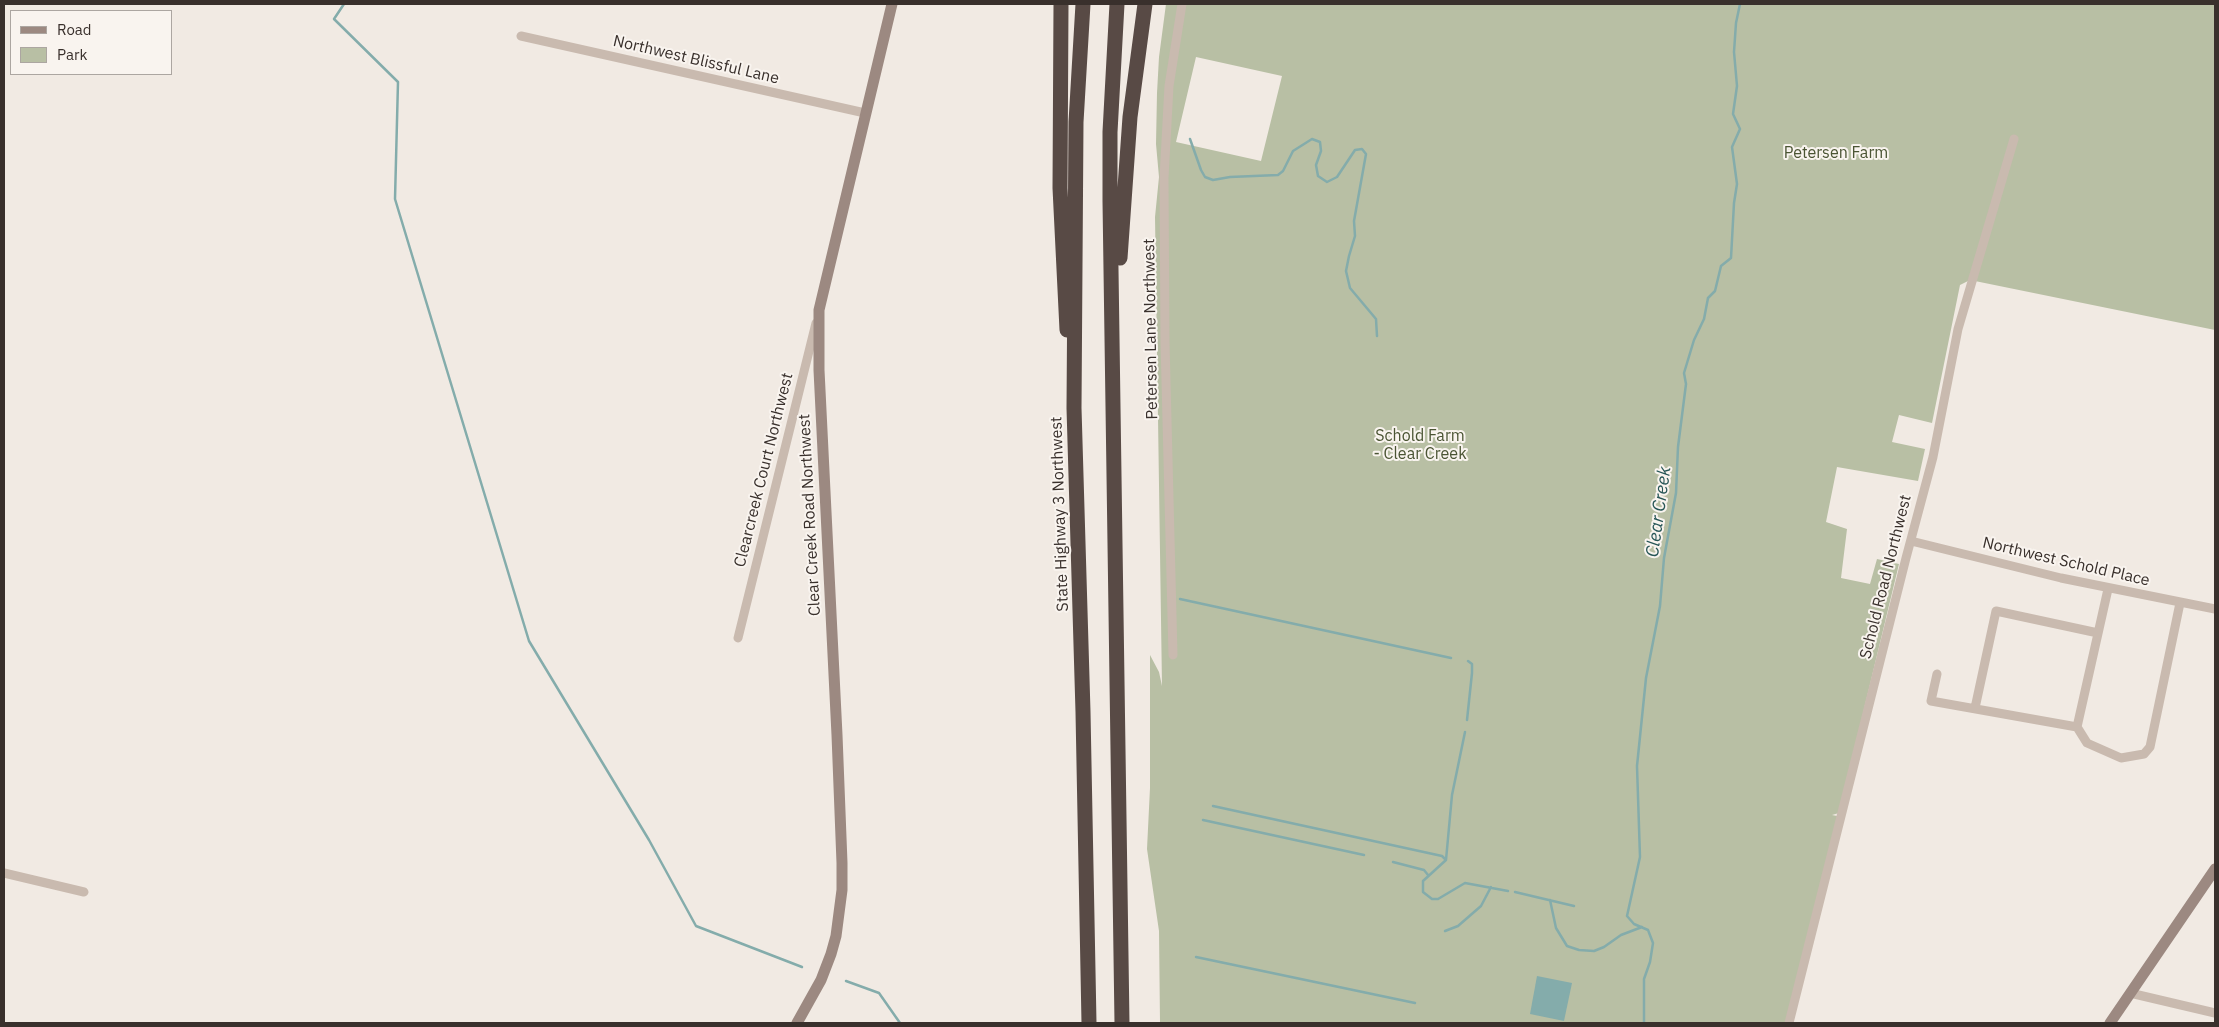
<!DOCTYPE html>
<style>
body{margin:0}
#map{position:relative;width:2219px;height:1027px;overflow:hidden;background:#f1eae3;font-family:"IBM Plex Sans",sans-serif}
canvas{display:block}
.frame{position:absolute;inset:0;border:5px solid #39302c;pointer-events:none}
.legend{position:absolute;left:10px;top:10px;width:162px;height:65px;box-sizing:border-box;background:#f9f4ef;border:1px solid #aca6a1;margin:0;padding:6px 9px;list-style:none;font-size:15px;color:#39302c}
.legend li{display:flex;align-items:center;gap:10px;height:25px}
.legend b{width:25px;border:1px solid #aca6a1}
</style>
<div id="map">
<canvas width="2219" height="1027"></canvas>
<div class="frame"></div>
<ul class="legend">
<li><b style="height:6px;background:#9c8981"></b>Road</li>
<li><b style="height:14px;background:#b8bfa4"></b>Park</li>
</ul>
</div>
<script>
const ctx = document.querySelector('canvas').getContext('2d');
ctx.lineJoin = 'round';
function fill(path, color) { ctx.fillStyle = color; ctx.fill(path, 'evenodd'); }
const poly = rows => new Path2D(rows.map(r => 'M' + r).join(''));
function strokePath(path, color, width, dash) { ctx.strokeStyle = color; ctx.lineWidth = width; ctx.lineCap = dash ? 'butt' : 'round'; ctx.setLineDash(dash || []); ctx.stroke(path); }
function drawText(font, color, halo, rows, align = 'center') {
  ctx.font = font + ' "IBM Plex Sans",sans-serif'; ctx.lineWidth = 4; ctx.setLineDash([]); ctx.textBaseline = 'middle'; ctx.strokeStyle = halo; ctx.fillStyle = color; for (const [text, x, y, turn = 0] of rows) {
    ctx.save(); ctx.translate(x, y); ctx.rotate((+turn || 0) * Math.PI / 180); ctx.textAlign = isNaN(turn) ? turn : align; if (halo) ctx.strokeText(text, 0, 0); ctx.fillText(text, 0, 0); ctx.restore();
  }
}
fill(poly([
 [1166,4,2215,4,2215,330,1970,280,1960,285,1932,423,1899,415,1892,442,1925,449,1918,481,1837,467,1826,522,1847,529,1841,578,1870,584,1877,559,1899,564,1839,813,1832,815,1842,817,1789,1023,1160,1023,1159,931,1147,849,1150,788,1150,655,1159,672,1162,686,1155,217,1159,177,1156,144,1157,93,1159,57],
 [1196,57,1282,76,1261,161,1176,142]
]), '#b8bfa4');
fill(poly([
 [1537,976,1572,983,1564,1021,1530,1014]
]), '#84acab');
strokePath(poly([
 [344,4,334,19,398,82,395,199,529,641,649,840,696,926,802,967],
 [1190,139,1201,170,1205,177,1213,180,1230,177,1278,175,1283,171,1293,151,1312,139,1320,142,1321,151,1316,165,1318,176,1327,182,1337,177,1355,150,1362,149,1366,154,1354,221,1355,236,1349,256,1346,271,1350,288,1376,319,1377,336],
 [1180,599,1451,658],
 [1467,720,1472,673,1472,664,1468,661],
 [1465,732,1452,795,1446,860,1423,881,1423,892,1432,899,1438,899,1465,883,1508,891],
 [1213,806,1442,856,1446,860],
 [1203,820,1364,855],
 [1393,862,1424,870,1428,875],
 [1515,892,1574,906],
 [1550,900,1556,928,1567,946,1579,950,1594,951,1604,947,1621,935,1642,927],
 [1445,931,1458,926,1481,906,1491,887],
 [1196,957,1415,1003],
 [846,981,879,993,900,1023],
 [1644,1023,1644,979,1650,962,1653,943,1648,930,1634,924,1627,916,1640,857,1637,766,1646,678,1660,606,1664,558,1676,493,1678,447,1686,384,1684,373,1694,340,1704,319,1708,298,1715,291,1721,266,1731,258,1734,203,1737,184,1732,147,1740,129,1733,114,1737,86,1734,52,1736,23,1740,4]
]), '#84acab', 2.5);
strokePath(poly([
 [521,36,865,113],
 [1911,541,2061,578,2215,609],
 [738,638,816,323],
 [1173,655,1165,342,1164,178,1169,86,1182,4],
 [1937,674,1931,701,2077,727,2108,589],
 [1975,708,1996,611,2098,633],
 [2077,727,2087,743,2121,758,2144,754,2150,747,2180,603],
 [4,873,84,892],
 [2130,993,2215,1013],
 [1789,1023,1906,558,1933,457,1958,329,2014,139]
]), '#c9baaf', 9);
strokePath(poly([
 [797,1023,821,980,831,954,836,936,842,890,842,863,837,735,819,370,819,310,892,4],
 [2110,1023,2215,869]
]), '#9c8981', 11);
strokePath(poly([
 [1061,4,1060,188,1067,330],
 [1083,4,1076,122,1074,408,1083,712,1089,1023],
 [1117,4,1110,132,1110,201,1122,1023],
 [1120,258,1130,117,1145,4]
]), '#584a45', 15);
drawText('16px', '#39302c', '#f9f4ef', [
 ["Northwest Blissful Lane",696,60,13],
 ["Petersen Lane Northwest",1151,329,-91],
 ["Clearcreek Court Northwest",764,470,-76],
 ["State Highway 3 Northwest",1060,514,-92],
 ["Clear Creek Road Northwest",810,515,-93],
 ["Northwest Schold Place",2066,562,13],
 ["Schold Road Northwest",1886,577,-76]
]);
drawText('16px', '#4a5433', '#f9f4ef', [
 ["Petersen Farm",1836,153],
 ["Schold Farm",1420,436],
 ["- Clear Creek",1420,454]
]);
drawText('italic 18px', '#265556', '#f9f4ef', [
 ["Clear Creek",1659,512,-82]
]);
</script>
